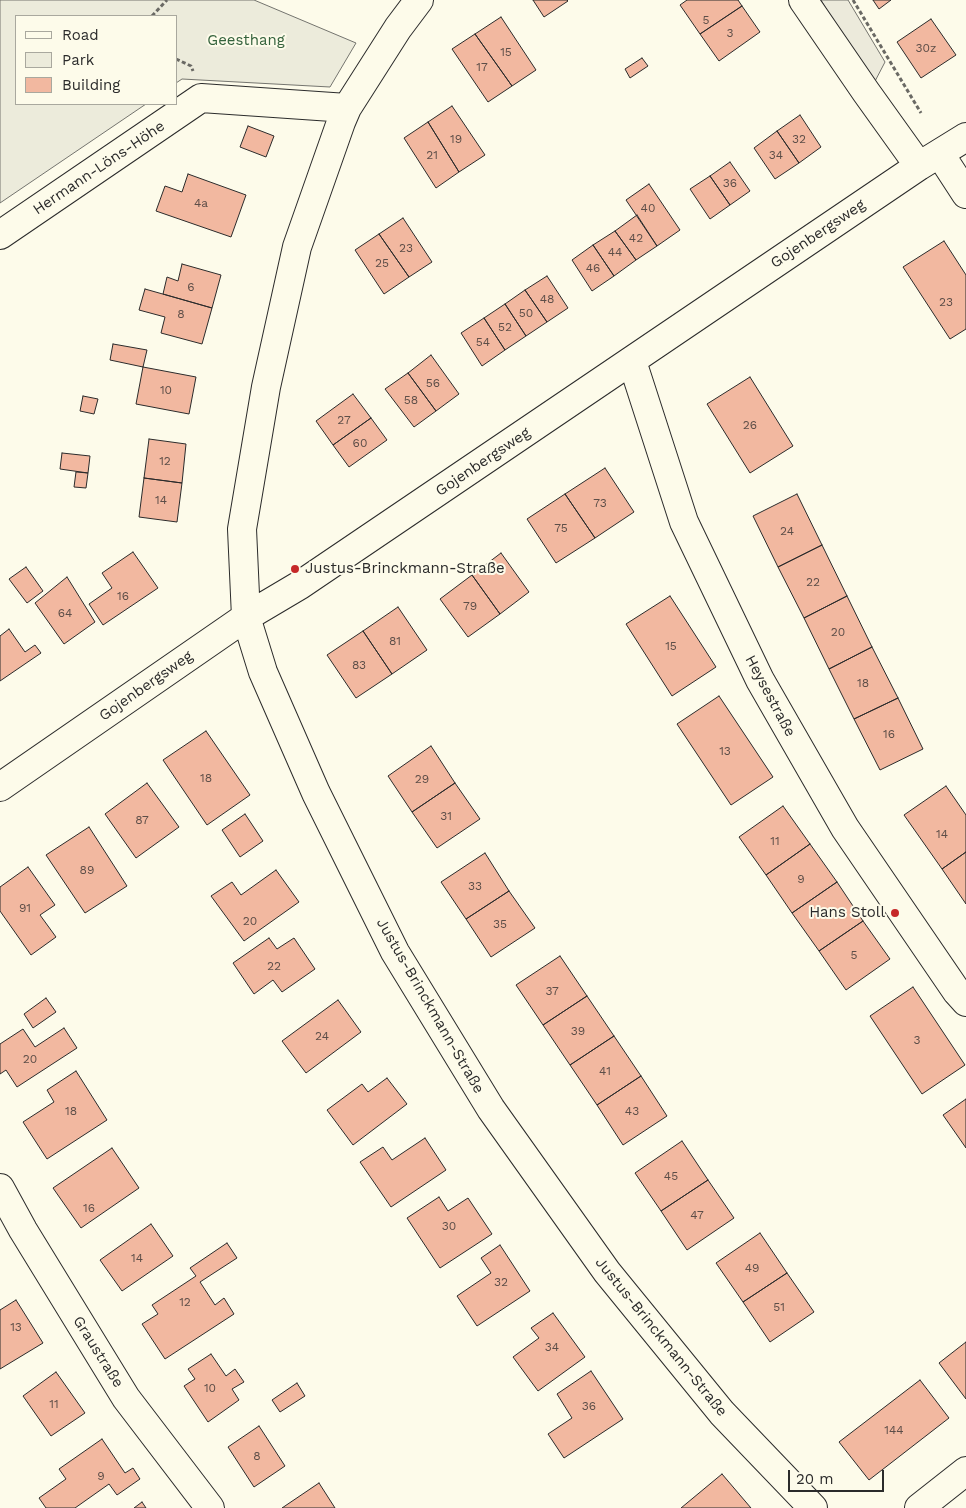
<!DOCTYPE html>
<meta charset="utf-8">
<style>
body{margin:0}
#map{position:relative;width:966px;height:1508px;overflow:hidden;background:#fdfbea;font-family:"Work Sans",sans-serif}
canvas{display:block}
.legend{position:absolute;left:15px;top:15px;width:162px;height:90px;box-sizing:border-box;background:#fdfbea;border:1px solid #a9a89e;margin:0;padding:6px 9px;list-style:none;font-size:15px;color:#2b2b2b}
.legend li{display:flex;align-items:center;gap:10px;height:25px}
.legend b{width:25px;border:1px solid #a9a89e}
.scale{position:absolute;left:788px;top:1470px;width:96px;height:22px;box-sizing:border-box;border:2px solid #2b2b2b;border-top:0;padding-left:6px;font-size:15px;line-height:18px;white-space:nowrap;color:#2b2b2b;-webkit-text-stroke:4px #fdfbea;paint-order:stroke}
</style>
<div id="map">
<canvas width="966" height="1508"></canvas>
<ul class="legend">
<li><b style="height:6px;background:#fdfbea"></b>Road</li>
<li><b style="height:14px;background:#ecebdb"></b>Park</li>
<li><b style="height:14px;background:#f2b8a0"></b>Building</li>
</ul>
<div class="scale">20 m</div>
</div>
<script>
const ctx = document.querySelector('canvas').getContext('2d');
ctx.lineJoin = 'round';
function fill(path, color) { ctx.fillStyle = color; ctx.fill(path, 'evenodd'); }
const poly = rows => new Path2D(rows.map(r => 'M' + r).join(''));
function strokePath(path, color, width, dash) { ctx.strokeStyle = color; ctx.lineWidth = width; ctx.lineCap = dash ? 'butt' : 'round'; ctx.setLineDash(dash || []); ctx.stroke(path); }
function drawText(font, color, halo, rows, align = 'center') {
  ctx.font = font + ' "Work Sans",sans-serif'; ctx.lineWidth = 4; ctx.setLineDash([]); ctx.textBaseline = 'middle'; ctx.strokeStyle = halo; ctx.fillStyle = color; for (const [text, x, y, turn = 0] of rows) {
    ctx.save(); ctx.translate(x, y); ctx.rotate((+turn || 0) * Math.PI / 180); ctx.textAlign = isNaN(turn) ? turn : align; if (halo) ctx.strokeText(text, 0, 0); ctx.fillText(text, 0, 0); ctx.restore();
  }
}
const green = poly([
 [0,0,254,0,356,43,330,87,182,79,176,83,176,16,16,16,16,104,146,104,0,203,0,0]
]);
fill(green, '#ecebdb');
strokePath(green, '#74746e', 1);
const parking = poly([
 [821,0,848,0,885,62,872,87,821,0]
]);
fill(parking, '#eceadb');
strokePath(parking, '#74746e', 1);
const building = poly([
 [533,0,567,0,568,1,544,17,533,0],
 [687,0,738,0,742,6,700,34,680,5,687,0],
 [873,0,891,0,879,9,873,0],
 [742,6,760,32,719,61,700,34,742,6],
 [501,17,536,70,512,86,475,34,501,17],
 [931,19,956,55,921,78,897,42,931,19],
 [475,34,512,86,488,102,452,49,475,34],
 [642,58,648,66,630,78,625,69,642,58],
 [452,106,485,155,459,172,428,122,452,106],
 [800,115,821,147,799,163,777,131,800,115],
 [428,122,459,172,436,188,404,138,428,122],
 [248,126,274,136,266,157,240,147,248,126],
 [777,131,799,163,775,179,754,148,777,131],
 [730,162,750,191,730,205,710,176,730,162],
 [188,174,246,195,231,237,156,211,165,186,182,192,188,174],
 [710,176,730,205,710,219,690,189,710,176],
 [649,184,680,230,657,246,626,200,649,184],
 [637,215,657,246,636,260,615,231,637,215],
 [403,218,432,262,409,277,379,234,403,218],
 [615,231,636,260,614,276,593,245,615,231],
 [379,234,409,277,384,294,355,250,379,234],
 [944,241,966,275,966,329,950,339,903,267,944,241],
 [593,245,614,276,592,291,572,260,593,245],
 [182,264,221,275,212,308,163,294,167,277,178,281,182,264],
 [547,276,568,308,547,322,525,290,547,276],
 [145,289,212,308,202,344,161,333,165,317,139,310,145,289],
 [525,290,547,322,526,336,505,304,525,290],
 [505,304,526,336,505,350,484,318,505,304],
 [484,318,505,350,482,366,461,333,484,318],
 [113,344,147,350,143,367,110,360,113,344],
 [431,355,459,394,436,411,408,373,431,355],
 [143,367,196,377,189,414,136,404,143,367],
 [408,373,436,411,414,427,385,389,408,373],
 [750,377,793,446,750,473,707,404,750,377],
 [353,394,371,418,333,445,316,421,353,394],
 [83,396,98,399,94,414,80,411,83,396],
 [371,418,387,440,349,467,333,445,371,418],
 [149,439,186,444,182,483,144,478,149,439],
 [62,453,90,456,88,473,60,469,62,453],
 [605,468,634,512,595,538,565,494,605,468],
 [76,472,88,473,86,488,74,487,76,472],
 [144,478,182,483,177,522,139,517,144,478],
 [565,494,595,538,556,563,527,519,565,494],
 [797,494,822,545,778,567,753,516,797,494],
 [822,545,847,596,804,618,778,567,822,545],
 [133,552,158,588,103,625,89,604,112,588,102,573,133,552],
 [501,553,529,592,500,614,472,575,501,553],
 [26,567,43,591,27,603,9,579,26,567],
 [472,575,500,614,468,637,440,599,472,575],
 [67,577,95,622,64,644,35,603,67,577],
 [670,596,716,667,672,696,626,624,670,596],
 [847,596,872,647,829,669,804,618,847,596],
 [398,607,427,650,392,674,363,631,398,607],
 [9,629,25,652,35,645,41,653,0,681,0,636,9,629],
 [363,631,392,674,356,698,327,655,363,631],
 [872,647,898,698,854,719,829,669,872,647],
 [719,696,773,777,731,805,677,724,719,696],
 [898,698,923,749,880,770,854,719,898,698],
 [206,731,250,795,207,825,163,760,206,731],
 [431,746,455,783,412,812,388,776,431,746],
 [147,783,179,827,136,858,105,814,147,783],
 [455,783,480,819,437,848,412,812,455,783],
 [946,786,966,815,966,852,942,869,904,815,946,786],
 [783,806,810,844,766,875,739,837,783,806],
 [245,814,263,841,240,857,222,830,245,814],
 [89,827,127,886,85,913,46,855,89,827],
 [810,844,837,882,792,913,766,875,810,844],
 [966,852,966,904,942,869,966,852],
 [485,853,509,891,466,919,441,882,485,853],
 [28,867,55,905,40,915,56,937,31,955,0,911,0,887,28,867],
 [276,870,299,902,244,941,211,896,232,882,241,895,276,870],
 [837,882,863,921,819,951,792,913,837,882],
 [509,891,535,928,491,957,466,919,509,891],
 [863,921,890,959,846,990,819,951,863,921],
 [269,938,277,949,294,938,315,969,282,992,273,980,254,994,233,963,269,938],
 [560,956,587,996,543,1025,516,985,560,956],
 [913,987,965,1065,922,1094,870,1016,913,987],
 [587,996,614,1036,570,1065,543,1025,587,996],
 [46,998,56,1012,33,1028,24,1014,46,998],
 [338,1000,361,1032,306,1073,282,1041,338,1000],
 [64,1028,77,1048,17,1087,6,1070,0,1074,0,1044,23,1029,35,1047,64,1028],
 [614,1036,641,1076,597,1105,570,1065,614,1036],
 [76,1071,107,1120,47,1159,23,1122,54,1102,47,1090,76,1071],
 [641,1076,667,1116,623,1145,597,1105,641,1076],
 [387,1078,407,1104,353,1145,327,1110,362,1084,368,1092,387,1078],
 [966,1099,966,1148,943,1115,966,1099],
 [425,1138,446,1170,391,1207,360,1162,383,1147,392,1160,425,1138],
 [682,1141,708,1180,661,1211,635,1173,682,1141],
 [112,1148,139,1188,81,1228,53,1188,112,1148],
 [708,1180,734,1218,687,1250,661,1211,708,1180],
 [439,1197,448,1211,468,1198,492,1234,440,1268,407,1218,439,1197],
 [151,1224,173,1256,122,1291,100,1260,151,1224],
 [760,1233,787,1273,743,1302,716,1263,760,1233],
 [227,1243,237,1258,200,1282,215,1305,224,1298,234,1314,165,1359,142,1324,158,1314,152,1305,196,1276,190,1268,227,1243],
 [500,1245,530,1291,477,1326,457,1296,491,1273,481,1258,500,1245],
 [787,1273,814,1312,770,1342,743,1302,787,1273],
 [16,1300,43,1343,0,1369,0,1310,16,1300],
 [553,1313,585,1357,538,1391,513,1357,539,1338,531,1328,553,1313],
 [966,1342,966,1399,939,1363,966,1342],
 [211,1354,226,1376,235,1369,244,1382,232,1389,239,1400,208,1422,184,1386,195,1379,188,1369,211,1354],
 [591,1371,623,1419,564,1458,548,1434,572,1418,557,1394,591,1371],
 [56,1372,85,1413,51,1436,23,1396,56,1372],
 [920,1380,949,1418,869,1480,839,1442,920,1380],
 [297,1383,305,1396,280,1412,272,1400,297,1383],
 [259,1426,285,1466,254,1487,228,1447,259,1426],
 [102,1439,125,1473,133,1468,140,1479,117,1495,109,1484,75,1508,46,1508,39,1498,66,1479,59,1469,102,1439],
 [722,1474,751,1508,681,1508,722,1474],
 [319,1483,335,1508,282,1508,319,1483],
 [142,1502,146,1508,134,1508,142,1502]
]);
fill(building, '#f2b8a0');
strokePath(building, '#2b2b2b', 1);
const minor = poly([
 [419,0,398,28,347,108,341,122,297,247,266,387,242,529,246,617,263,672,316,793,395,952,491,1109,607,1272,722,1413,813,1508],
 [803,0,866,92,919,166],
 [940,154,966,194],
 [0,235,201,98,347,108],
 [632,361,684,522,760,680,845,828,957,992,966,1002],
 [0,787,246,617,300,585,919,166,966,137],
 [0,1188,23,1230,126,1398,210,1508],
 [919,1508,966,1471]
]);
strokePath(minor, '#2b2b2b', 30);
strokePath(poly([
 [853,0,921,113],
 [152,16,167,0],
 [176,59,191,66,193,71]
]), '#6a6964', 3, [4, 2.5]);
strokePath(minor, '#fdfbea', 28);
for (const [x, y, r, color] of [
 [295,569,5,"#c62828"],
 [895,913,5,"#c62828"]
]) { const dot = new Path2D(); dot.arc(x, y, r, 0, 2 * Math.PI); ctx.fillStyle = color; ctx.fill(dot); strokePath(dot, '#fdfbea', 2); }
drawText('12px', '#5d4e48', null, [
 ["5",706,20],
 ["3",730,33],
 ["30z",926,48],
 ["15",506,52],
 ["17",482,67],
 ["19",456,139],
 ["32",799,139],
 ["21",432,155],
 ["34",776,155],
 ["36",730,183],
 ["4a",201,203],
 ["40",648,208],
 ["42",636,238],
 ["23",406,248],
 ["44",615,252],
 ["25",382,263],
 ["46",593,268],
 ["6",191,287],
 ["48",547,299],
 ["23",946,302],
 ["50",526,313],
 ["8",181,314],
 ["52",505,327],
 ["54",483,342],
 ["56",433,383],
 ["10",166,390],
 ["58",411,400],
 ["27",344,420],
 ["26",750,425],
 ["60",360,443],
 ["12",165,461],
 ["14",161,500],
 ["73",600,503],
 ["75",561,528],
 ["24",787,531],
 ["22",813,582],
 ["16",123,596],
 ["79",470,606],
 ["64",65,613],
 ["20",838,632],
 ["81",395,641],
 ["15",671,646],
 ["83",359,665],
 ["18",863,683],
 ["16",889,734],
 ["13",725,751],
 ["18",206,778],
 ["29",422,779],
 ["31",446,816],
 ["87",142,820],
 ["14",942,834],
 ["11",775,841],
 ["89",87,870],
 ["9",801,879],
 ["33",475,886],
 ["91",25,908],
 ["20",250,921],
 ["35",500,924],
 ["5",854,955],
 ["22",274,966],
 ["37",552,991],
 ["39",578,1031],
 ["24",322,1036],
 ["3",917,1040],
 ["20",30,1059],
 ["41",605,1071],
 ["18",71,1111],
 ["43",632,1111],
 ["45",671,1176],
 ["16",89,1208],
 ["47",697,1215],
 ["30",449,1226],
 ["14",137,1258],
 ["49",752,1268],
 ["32",501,1282],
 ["12",185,1302],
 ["51",779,1307],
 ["13",16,1327],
 ["34",552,1347],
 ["10",210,1388],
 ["11",54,1404],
 ["36",589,1406],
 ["144",894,1430],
 ["8",257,1456],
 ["9",101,1476]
]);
drawText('15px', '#34623c', '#fdfbea', [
 ["Geesthang",246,41]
]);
drawText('15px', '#2b2b2b', '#fdfbea', [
 ["Hermann-Löns-Höhe",99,168,-34],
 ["Gojenbergsweg",818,234,-34],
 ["Gojenbergsweg",483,462,-34],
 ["Gojenbergsweg",146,686,-35],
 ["Heysestraße",770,696,62],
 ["Justus-Brinckmann-Straße",430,1006,60],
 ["Justus-Brinckmann-Straße",661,1337,51],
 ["Graustraße",98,1352,58]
]);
drawText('15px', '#2b2b2b', '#fdfbea', [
 ["Justus-Brinckmann-Straße",305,569],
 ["Hans Stoll",885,913,"right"]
], 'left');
</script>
